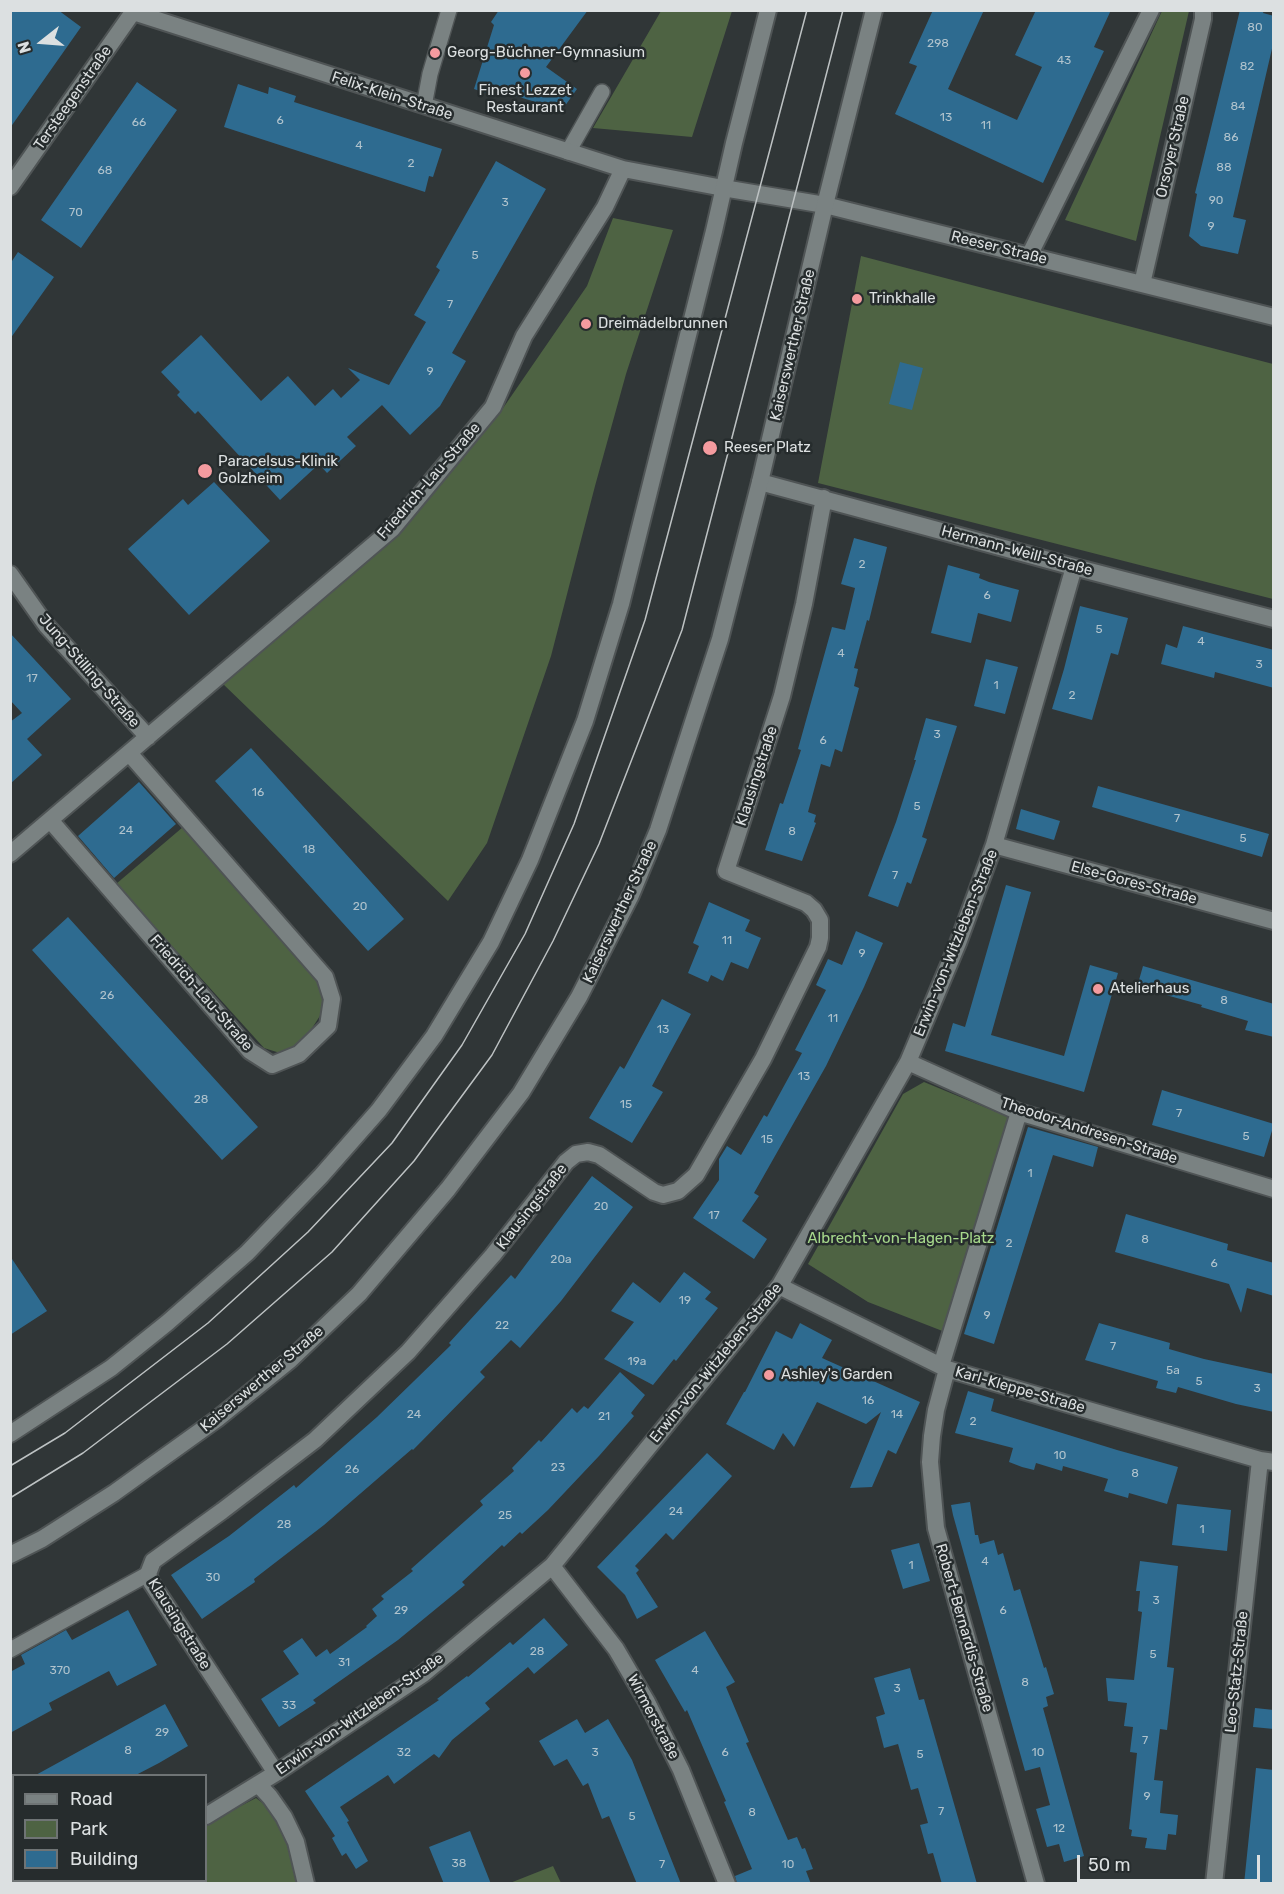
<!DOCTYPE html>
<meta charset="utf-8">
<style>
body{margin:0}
#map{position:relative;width:1284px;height:1894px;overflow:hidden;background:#303637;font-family:Rubik,sans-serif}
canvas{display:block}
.frame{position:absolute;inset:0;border:12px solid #dce0e1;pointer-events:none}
.legend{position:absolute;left:12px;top:1774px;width:195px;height:108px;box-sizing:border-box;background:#262c2d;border:2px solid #6f7475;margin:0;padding:8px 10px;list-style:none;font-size:18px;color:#dce0e1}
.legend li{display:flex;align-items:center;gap:12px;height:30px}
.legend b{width:30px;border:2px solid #6f7475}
.north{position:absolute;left:12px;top:12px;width:60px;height:60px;-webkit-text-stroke:4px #262c2d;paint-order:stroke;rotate:253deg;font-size:16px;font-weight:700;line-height:24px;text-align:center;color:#dce0e1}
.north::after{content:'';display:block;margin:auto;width:21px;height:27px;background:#dce0e1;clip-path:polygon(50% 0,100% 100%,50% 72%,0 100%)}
.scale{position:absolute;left:1077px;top:1855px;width:183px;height:27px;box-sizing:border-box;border:3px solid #dce0e1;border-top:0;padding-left:8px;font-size:18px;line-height:21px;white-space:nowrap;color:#dce0e1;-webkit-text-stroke:4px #262c2d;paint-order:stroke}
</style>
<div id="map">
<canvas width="1284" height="1894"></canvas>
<div class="frame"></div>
<ul class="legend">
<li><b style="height:8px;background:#7a8282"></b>Road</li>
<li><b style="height:16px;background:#4e6343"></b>Park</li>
<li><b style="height:16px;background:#2e6b90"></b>Building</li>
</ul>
<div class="north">N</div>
<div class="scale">50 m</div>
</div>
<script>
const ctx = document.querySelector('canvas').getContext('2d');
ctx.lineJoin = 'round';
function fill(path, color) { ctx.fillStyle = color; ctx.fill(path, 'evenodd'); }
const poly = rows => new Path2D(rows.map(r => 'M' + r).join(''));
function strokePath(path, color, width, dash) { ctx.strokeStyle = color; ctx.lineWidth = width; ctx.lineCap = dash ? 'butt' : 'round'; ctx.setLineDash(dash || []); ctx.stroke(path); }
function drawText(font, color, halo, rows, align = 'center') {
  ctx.font = font + ' Rubik,sans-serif'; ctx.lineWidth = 5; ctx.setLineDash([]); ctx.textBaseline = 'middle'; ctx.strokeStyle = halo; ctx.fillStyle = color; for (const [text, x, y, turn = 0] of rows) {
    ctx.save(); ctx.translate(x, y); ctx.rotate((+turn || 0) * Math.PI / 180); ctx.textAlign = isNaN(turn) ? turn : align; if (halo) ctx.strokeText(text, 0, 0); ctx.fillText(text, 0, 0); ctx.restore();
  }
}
fill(poly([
 [661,11,732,11,692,137,593,128],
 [1162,11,1189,11,1136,241,1065,220],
 [613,218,673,230,626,374,595,486,551,656,487,843,448,901,223,684,397,535,501,411,587,286],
 [861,256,1273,364,1273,599,818,483],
 [183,827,320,979,326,994,323,1011,309,1033,292,1049,280,1053,264,1048,116,884],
 [924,1082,1011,1118,945,1332,868,1302,808,1264,903,1094],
 [256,1798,277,1814,302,1884,92,1884,98,1880,206,1880,206,1824],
 [553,1866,561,1883,510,1883]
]), '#4e6343');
fill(poly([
 [10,10,58,10,81,27,10,128],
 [499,10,588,10,546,67,577,89,562,110,496,90,494,96,474,89,494,25,491,22],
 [933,10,984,10,948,89,1017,120,1042,67,1015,55,1036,10,1111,10,1094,47,1104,51,1102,55,1043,183,895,114,917,66,909,63],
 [1240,10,1264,10,1263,13,1274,16,1274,40,1233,217,1246,220,1238,254,1201,246,1189,236,1197,194,1195,193],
 [137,82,177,110,81,248,41,220],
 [238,84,268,94,269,87,296,96,294,102,442,149,433,177,429,176,425,192,224,127],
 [496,161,546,189,452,353,466,361,440,406,410,435,382,405,347,437,356,446,327,473,319,464,280,500,198,411,195,414,177,395,180,392,161,372,201,335,261,401,288,376,315,406,333,389,341,398,360,380,348,368,389,385,426,322,414,315,440,270,436,267],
 [18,252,54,277,10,339,10,264],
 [900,362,923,368,912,410,889,404],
 [214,482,270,541,189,615,128,549,183,499,188,505],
 [854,538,887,547,869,621,867,620,854,668,858,669,854,686,859,688,847,733,842,752,835,749,830,767,821,764,808,812,816,815,814,822,816,823,802,861,765,850,780,803,783,804,801,750,798,749,832,627,845,630,855,588,841,584],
 [948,565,980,574,979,578,989,582,1019,590,1011,622,978,613,971,643,931,633],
 [1080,606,1128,618,1118,655,1111,653,1092,720,1052,709,1064,669],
 [1183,626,1274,650,1274,688,1215,672,1214,678,1161,664,1166,644,1177,648],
 [10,633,71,699,27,739,42,755,10,784,10,722,22,713,10,700],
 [986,659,1018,667,1005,714,974,706],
 [926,718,957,726,922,837,927,839,911,884,907,882,898,907,868,896,896,822,916,760,914,760],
 [251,748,404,919,368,951,215,781],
 [139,782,176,824,114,878,78,836],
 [1098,786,1269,834,1262,857,1092,807],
 [1021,809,1060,821,1054,840,1016,829],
 [1006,885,1031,892,991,1035,1064,1056,1090,965,1118,973,1084,1092,945,1051,953,1023,965,1027],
 [709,902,750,920,745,931,761,938,748,969,731,962,723,981,711,975,708,982,688,973,699,946,693,943],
 [68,917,258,1127,222,1160,32,950],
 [856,931,883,943,864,987,826,1066,754,1193,759,1196,742,1221,767,1239,754,1259,693,1218,719,1180,719,1159,727,1146,741,1155,764,1115,767,1117,802,1053,795,1050,826,990,816,985,828,959,842,965],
 [1143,966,1274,1004,1274,1037,1245,1030,1248,1021,1201,1007,1202,1005,1137,987],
 [662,999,691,1014,652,1086,663,1092,632,1143,589,1118,620,1066,624,1069],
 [1162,1090,1274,1124,1264,1157,1152,1125],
 [1028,1127,1098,1147,1093,1167,1053,1155,994,1344,964,1334],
 [592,1176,633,1207,561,1301,520,1348,511,1340,480,1372,485,1377,413,1450,412,1449,324,1525,254,1579,255,1582,202,1619,171,1575,229,1536,294,1485,296,1488,377,1417,451,1345,449,1343,511,1275,515,1279],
 [1126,1214,1228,1244,1227,1250,1274,1263,1274,1296,1247,1288,1241,1313,1229,1284,1115,1252],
 [10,1256,47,1311,10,1335],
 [684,1272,711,1292,705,1299,718,1308,676,1361,674,1359,653,1385,604,1359,634,1322,611,1311,633,1282,660,1303],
 [800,1323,832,1340,822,1358,920,1402,896,1454,888,1450,872,1487,850,1488,881,1412,866,1424,817,1402,794,1447,783,1433,774,1450,726,1424,744,1392,745,1392,776,1331,792,1339],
 [1099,1323,1170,1343,1169,1349,1204,1359,1274,1374,1274,1412,1236,1404,1178,1387,1176,1393,1156,1388,1158,1381,1085,1360],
 [620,1372,645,1395,631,1413,634,1416,599,1456,548,1510,522,1534,520,1532,504,1547,502,1545,462,1582,465,1585,398,1640,313,1700,316,1703,279,1727,261,1699,299,1674,283,1651,302,1638,316,1657,327,1649,330,1654,367,1627,366,1626,377,1616,372,1609,384,1599,381,1596,413,1571,411,1569,483,1505,480,1501,514,1471,512,1468,539,1440,541,1442,572,1408,577,1413,584,1406,588,1409],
 [968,1391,994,1399,991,1411,1117,1450,1178,1467,1167,1504,1129,1493,1128,1498,1104,1491,1108,1479,1063,1466,1062,1471,1036,1463,1034,1470,1022,1467,1009,1462,1013,1448,955,1433],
 [707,1453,732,1476,673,1540,666,1533,635,1566,639,1570,636,1573,658,1607,637,1619,625,1595,597,1567],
 [970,1502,975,1535,978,1535,980,1544,994,1540,998,1555,1003,1553,1014,1591,1020,1589,1044,1668,1046,1667,1054,1694,1046,1697,1048,1706,1043,1708,1084,1856,1064,1862,1059,1844,1047,1847,1036,1809,1050,1805,1040,1767,1025,1771,953,1515,951,1505],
 [1177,1504,1231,1510,1227,1551,1172,1545],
 [919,1543,930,1581,903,1589,891,1550],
 [1140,1561,1178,1566,1167,1667,1174,1668,1167,1730,1160,1729,1154,1780,1163,1781,1160,1813,1178,1815,1176,1835,1168,1834,1166,1850,1145,1848,1147,1838,1131,1836,1132,1830,1129,1829,1137,1753,1130,1752,1133,1727,1124,1726,1127,1703,1108,1701,1106,1678,1134,1680,1142,1612,1138,1611,1140,1591,1136,1591],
 [128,1610,157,1665,117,1686,109,1671,49,1703,52,1710,10,1733,10,1672,25,1664,21,1655,66,1630,72,1640],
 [544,1618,568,1645,534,1674,528,1667,485,1703,490,1709,452,1740,439,1758,434,1754,394,1784,388,1775,340,1807,349,1821,347,1822,368,1861,356,1869,346,1853,342,1856,332,1838,335,1836,305,1791,439,1700,437,1699,455,1685,467,1676,468,1677,510,1642,513,1645],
 [705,1631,735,1682,726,1687,749,1742,746,1743,788,1840,797,1837,802,1849,805,1848,813,1869,806,1871,811,1884,737,1884,735,1876,752,1869,724,1802,726,1801,687,1710,685,1712,655,1660],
 [910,1668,919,1700,924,1699,977,1884,942,1884,933,1853,928,1854,920,1825,928,1823,918,1788,911,1790,898,1744,884,1748,876,1717,885,1714,874,1678],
 [165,1704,188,1746,159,1763,134,1776,34,1776],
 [1255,1708,1274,1710,1274,1729,1253,1727],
 [577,1719,585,1733,608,1719,632,1760,681,1884,637,1884,609,1816,602,1819,588,1783,583,1786,567,1759,554,1766,539,1741],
 [1256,1768,1274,1770,1274,1884,1244,1884],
 [470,1831,491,1884,444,1884,429,1847]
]), '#2e6b90');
const service = poly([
 [424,106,430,74,449,10],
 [568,152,602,92],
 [10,1650,148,1574]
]);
const minor = poly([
 [133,12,623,169,723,188,825,205,1274,317],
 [10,187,133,12,131,10],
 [1029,256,1151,10],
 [1142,284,1203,19,1203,10],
 [760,482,1074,567,1274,619],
 [10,574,46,625,148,737],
 [50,820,250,1051,272,1065,299,1054,328,1026,332,999,325,977,129,753],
 [994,845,1274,921],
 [10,854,392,529,493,407,524,336,605,207,623,169],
 [908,1062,1019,1112,1274,1189],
 [779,1286,947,1369,1260,1460,1274,1462],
 [941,1366,1019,1112],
 [947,1369,936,1410,932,1436,930,1462,936,1528,1036,1884],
 [552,1566,616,1649,647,1702,681,1770,727,1884],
 [276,1773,151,1582,148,1574,153,1561,222,1511,315,1440,408,1352,493,1255,566,1162,576,1154,588,1152,599,1155,654,1192,663,1195,678,1191,696,1175,763,1059,818,947,820,938,820,920,814,910,806,903,726,871,782,696,804,604,824,498],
 [258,1784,270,1797,284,1817,296,1842,306,1884],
 [206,1816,276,1773,423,1674,552,1566,780,1285,908,1062,958,943,994,845,1074,567],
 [10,1855,14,1861],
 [24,1880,25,1884],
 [80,1884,86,1880],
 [1214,1884,1260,1460]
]);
const tertiary = poly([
 [10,1434,111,1368,167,1323,247,1253,321,1176,379,1110,434,1036,491,942,530,860,585,721,621,604,714,231,734,143,768,10],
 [10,1555,42,1539,114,1493,217,1419,290,1360,359,1294,448,1189,521,1093,579,997,631,895,658,830,720,639,760,482,825,205,874,10]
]);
strokePath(service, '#4f5455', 18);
strokePath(minor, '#4f5455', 20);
strokePath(tertiary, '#4f5455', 20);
strokePath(service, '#7a8282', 15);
strokePath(minor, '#7a8282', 16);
strokePath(tertiary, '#7a8282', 16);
strokePath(poly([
 [10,1466,65,1433,208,1323,308,1232,392,1143,462,1045,525,934,574,824,645,620,807,10],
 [10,1498,83,1453,227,1344,332,1252,414,1161,492,1055,553,941,599,844,682,630,843,10]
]), '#bdc2c3', 1.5);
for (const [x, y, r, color] of [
 [435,53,6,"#f49b9f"],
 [525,73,6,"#f49b9f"],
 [857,299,6,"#f49b9f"],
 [586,324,6,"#f49b9f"],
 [710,448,8,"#f49b9f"],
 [205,471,8,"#f49b9f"],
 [1098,989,6,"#f49b9f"],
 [769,1375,6,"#f49b9f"]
]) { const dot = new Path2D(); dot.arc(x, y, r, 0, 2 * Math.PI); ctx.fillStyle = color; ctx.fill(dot); strokePath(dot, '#262c2d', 2); }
drawText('12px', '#b0c3cd', null, [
 ["80",1255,28],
 ["298",938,44],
 ["43",1064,61],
 ["82",1247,67],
 ["84",1238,107],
 ["13",946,118],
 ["6",280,121],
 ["66",139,123],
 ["11",986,126],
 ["86",1231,138],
 ["4",359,146],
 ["2",411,164],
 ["88",1224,168],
 ["68",105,171],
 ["90",1216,201],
 ["3",505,203],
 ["70",76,213],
 ["9",1211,227],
 ["5",475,256],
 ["7",450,305],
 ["9",430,372],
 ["2",862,565],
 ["6",987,596],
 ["5",1099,630],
 ["4",1201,642],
 ["4",841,654],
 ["3",1259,665],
 ["17",32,679],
 ["1",996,686],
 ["2",1072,696],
 ["3",937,735],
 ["6",823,741],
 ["16",258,793],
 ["5",917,807],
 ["7",1177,819],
 ["24",126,831],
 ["8",792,832],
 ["5",1243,839],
 ["18",309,850],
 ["7",895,876],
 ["20",360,907],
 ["11",727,941],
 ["9",862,954],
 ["26",107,996],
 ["8",1224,1001],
 ["11",833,1019],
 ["13",663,1030],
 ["13",804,1077],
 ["28",201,1100],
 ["15",626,1105],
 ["7",1179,1114],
 ["5",1246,1137],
 ["15",767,1140],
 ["1",1030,1174],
 ["20",601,1207],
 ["17",714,1216],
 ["8",1145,1240],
 ["2",1009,1244],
 ["20a",561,1260],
 ["6",1214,1264],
 ["19",685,1301],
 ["9",987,1316],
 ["22",502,1326],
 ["7",1113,1347],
 ["19a",637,1362],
 ["5a",1173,1371],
 ["5",1199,1382],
 ["3",1257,1389],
 ["16",868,1401],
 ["24",414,1415],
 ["14",897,1415],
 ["21",604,1417],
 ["2",973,1422],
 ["10",1060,1456],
 ["23",558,1468],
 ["26",352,1470],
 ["8",1135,1474],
 ["24",676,1512],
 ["25",505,1516],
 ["28",284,1525],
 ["1",1202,1530],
 ["4",985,1562],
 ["1",911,1566],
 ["30",213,1578],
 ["3",1156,1601],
 ["29",401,1611],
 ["6",1003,1611],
 ["28",537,1652],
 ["5",1153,1655],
 ["31",344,1663],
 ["370",60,1671],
 ["4",695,1671],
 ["8",1025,1683],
 ["3",897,1689],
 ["33",289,1706],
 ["29",162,1733],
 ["7",1145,1741],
 ["8",128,1751],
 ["32",404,1753],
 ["3",595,1753],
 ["6",725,1753],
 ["10",1038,1753],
 ["5",920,1755],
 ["9",1147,1797],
 ["7",941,1812],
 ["8",752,1813],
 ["5",632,1817],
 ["12",1059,1829],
 ["38",459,1864],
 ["7",662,1865],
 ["10",788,1865]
]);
drawText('15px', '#dce0e1', '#262c2d', [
 ["Georg-Büchner-Gymnasium",447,53],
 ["Finest Lezzet",525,91,"center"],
 ["Restaurant",525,108,"center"],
 ["Trinkhalle",869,299],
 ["Dreimädelbrunnen",598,324],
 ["Reeser Platz",724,448],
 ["Paracelsus-Klinik",218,462],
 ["Golzheim",218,479],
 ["Atelierhaus",1110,989],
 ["Ashley's Garden",781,1375]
], 'left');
drawText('15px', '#dce0e1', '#262c2d', [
 ["Felix-Klein-Straße",392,96,18],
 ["Tersteegenstraße",73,98,-55],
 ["Orsoyer Straße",1173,147,-77],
 ["Reeser Straße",999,248,14],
 ["Kaiserswerther Straße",793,345,-77],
 ["Friedrich-Lau-Straße",429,481,-49],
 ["Hermann-Weill-Straße",1017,551,15],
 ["Jung-Stilling-Straße",89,671,49],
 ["Klausingstraße",757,776,-72],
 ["Else-Gores-Straße",1134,883,15],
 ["Kaiserswerther Straße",620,912,-65],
 ["Erwin-von-Witzleben-Straße",956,943,-68],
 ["Friedrich-Lau-Straße",201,993,49],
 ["Theodor-Andresen-Straße",1089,1131,18],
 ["Klausingstraße",532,1207,-52],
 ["Erwin-von-Witzleben-Straße",716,1363,-51],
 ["Kaiserswerther Straße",262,1379,-40],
 ["Karl-Kleppe-Straße",1020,1390,16],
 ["Klausingstraße",179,1624,58],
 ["Robert-Bernardis-Straße",964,1628,74],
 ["Leo-Statz-Straße",1237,1672,-84],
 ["Erwin-von-Witzleben-Straße",360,1714,-35],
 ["Wirmerstraße",653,1717,62]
]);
drawText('15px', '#a6d88b', '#262c2d', [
 ["Albrecht-von-Hagen-Platz",901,1239]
]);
</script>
